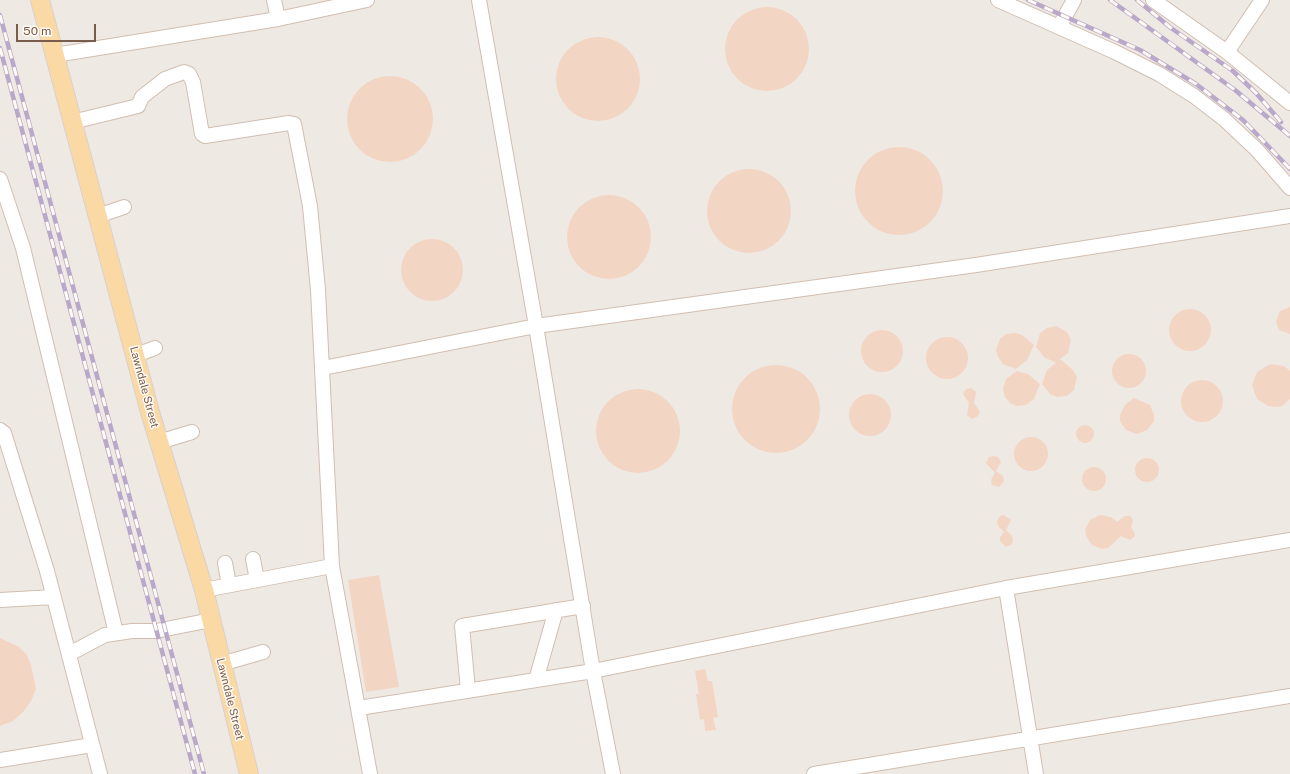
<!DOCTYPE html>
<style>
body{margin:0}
#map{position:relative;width:1290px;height:774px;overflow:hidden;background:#fdf6ec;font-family:"Public Sans",sans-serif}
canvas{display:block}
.scale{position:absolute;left:16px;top:24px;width:80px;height:18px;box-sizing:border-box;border:2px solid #7a5c4d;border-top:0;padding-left:5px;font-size:12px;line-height:14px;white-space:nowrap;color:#7a5c4d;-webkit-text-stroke:3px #fffaf3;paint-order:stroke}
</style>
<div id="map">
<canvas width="1290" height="774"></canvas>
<div class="scale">50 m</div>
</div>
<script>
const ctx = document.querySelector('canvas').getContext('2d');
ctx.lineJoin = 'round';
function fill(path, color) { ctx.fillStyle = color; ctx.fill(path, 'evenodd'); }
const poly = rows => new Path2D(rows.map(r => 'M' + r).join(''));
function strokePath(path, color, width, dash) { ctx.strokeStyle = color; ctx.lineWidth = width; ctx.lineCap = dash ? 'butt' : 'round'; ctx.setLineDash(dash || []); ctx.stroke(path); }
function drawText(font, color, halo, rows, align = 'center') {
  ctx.font = font + ' "Public Sans",sans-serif'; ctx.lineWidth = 3; ctx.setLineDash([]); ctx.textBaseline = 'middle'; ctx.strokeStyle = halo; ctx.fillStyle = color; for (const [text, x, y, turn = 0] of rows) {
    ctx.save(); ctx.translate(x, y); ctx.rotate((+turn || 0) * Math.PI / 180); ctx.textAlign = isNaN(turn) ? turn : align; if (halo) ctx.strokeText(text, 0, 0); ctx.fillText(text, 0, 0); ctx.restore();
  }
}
fill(poly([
 [0,0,1290,0,1290,774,0,774]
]), '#efe9e4');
fill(poly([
 '725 49a42 42 0 1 1 84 0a42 42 0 1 1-84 0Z',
 '556 79a42 42 0 1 1 84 0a42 42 0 1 1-84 0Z',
 '347 119a43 43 0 1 1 86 0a43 43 0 1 1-86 0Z',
 '855 191a44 44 0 1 1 88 0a44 44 0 1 1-88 0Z',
 '707 211a42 42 0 1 1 84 0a42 42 0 1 1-84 0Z',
 '567 237a42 42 0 1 1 84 0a42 42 0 1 1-84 0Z',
 '401 270a31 31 0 1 1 62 0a31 31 0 1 1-62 0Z',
 [1290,307,1290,334,1279,330,1276,322,1280,311],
 '1169 330a21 21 0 1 1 42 0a21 21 0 1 1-42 0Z',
 [1056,326,1067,332,1071,340,1068,353,1060,359,1073,370,1077,377,1074,390,1067,396,1057,397,1050,394,1042,384,1047,370,1056,363,1044,357,1036,347,1040,333,1047,328],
 '861 351a21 21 0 1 1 42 0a21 21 0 1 1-42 0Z',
 [1015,333,1022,335,1034,345,1027,360,1016,369,1003,364,998,357,996,350,1000,339,1006,334],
 '926 358a21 21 0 1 1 42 0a21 21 0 1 1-42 0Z',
 '1112 371a17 17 0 1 1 34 0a17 17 0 1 1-34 0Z',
 [1270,364,1284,366,1290,371,1290,399,1282,406,1275,407,1268,406,1257,399,1252,385,1257,372],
 '732 409a44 44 0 1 1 88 0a44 44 0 1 1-88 0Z',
 [1017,371,1028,374,1040,384,1034,399,1026,405,1016,406,1010,403,1005,397,1003,389,1006,379],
 '1181 401a21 21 0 1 1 42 0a21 21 0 1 1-42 0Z',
 [971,388,976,392,974,403,980,412,978,416,972,419,967,415,969,403,963,394,966,389],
 '596 431a42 42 0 1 1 84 0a42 42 0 1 1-84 0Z',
 '849 415a21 21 0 1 1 42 0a21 21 0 1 1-42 0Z',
 [1134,398,1150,405,1154,415,1154,421,1147,430,1137,434,1126,430,1120,421,1120,415,1125,405],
 '1076 434a9 9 0 1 1 18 0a9 9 0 1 1-18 0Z',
 '1014 454a17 17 0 1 1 34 0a17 17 0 1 1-34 0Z',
 [994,456,998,457,1001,462,996,471,1003,476,1004,481,999,487,992,485,991,480,995,473,986,463,989,457],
 '1135 470a12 12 0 1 1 24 0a12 12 0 1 1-24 0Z',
 '1082 479a12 12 0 1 1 24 0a12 12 0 1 1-24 0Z',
 [1004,515,1011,520,1006,530,1012,536,1013,540,1012,544,1006,547,1000,541,1000,537,1004,532,998,526,997,521,1000,516],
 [1100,515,1111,517,1117,522,1125,516,1130,516,1133,520,1131,527,1135,534,1134,537,1130,540,1121,536,1108,548,1102,549,1092,545,1086,536,1085,530,1090,520],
 [379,575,399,687,366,692,348,580],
 [0,638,19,647,27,655,31,665,36,689,31,701,23,712,13,721,0,726],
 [705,669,708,681,712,681,718,717,713,718,716,730,705,731,704,719,700,720,696,694,699,694,695,671]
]), '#f3d5c3');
const minor = poly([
 [274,0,278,19],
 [479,0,536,326,593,671,613,774],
 [998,0,1115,52,1159,74,1194,96,1224,119,1257,150,1290,188],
 [1153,0,1227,52,1290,103],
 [1059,27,1074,0],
 [1227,52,1262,0],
 [55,55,278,19,367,0],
 [72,122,138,106,142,97,165,79,184,72,189,74,193,82,202,134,205,136,289,123,294,124,310,206,318,290,332,566,370,774],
 [0,179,23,248,116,633],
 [98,216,124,207],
 [136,355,155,348],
 [323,368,536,326,976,265,1290,216],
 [0,430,4,433,47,571,100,774],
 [159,442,192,432],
 [253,559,257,580],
 [225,563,229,585],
 [1006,588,1036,774],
 [204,590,332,566],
 [0,600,54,597],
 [69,654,105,635,132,631,156,631,211,620],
 [221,664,263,652],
 [536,680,556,610],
 [468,690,462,626,583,606],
 [359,708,593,671,1006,588,1290,540],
 [0,760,92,745],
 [814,774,1290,696]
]);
const major = poly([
 [40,0,150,412,204,590,249,774]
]);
strokePath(minor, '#d1beb0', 16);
strokePath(major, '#dad1cd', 20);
strokePath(minor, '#fff', 14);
strokePath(major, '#fbd9a5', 18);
const rail = poly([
 [1028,0,1140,50,1196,84,1243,120,1290,169],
 [1110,0,1235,90,1290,136],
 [1137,0,1171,28,1233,71,1256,93,1281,122],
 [0,15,204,774],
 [0,48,195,774]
]);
strokePath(rail, '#b9a8c9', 4.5);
strokePath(rail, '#fffaf3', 3, [9]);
drawText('11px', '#7a5c4d', '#fffaf3', [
 ["Lawndale Street",144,387,75],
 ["Lawndale Street",230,699,76]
]);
</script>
